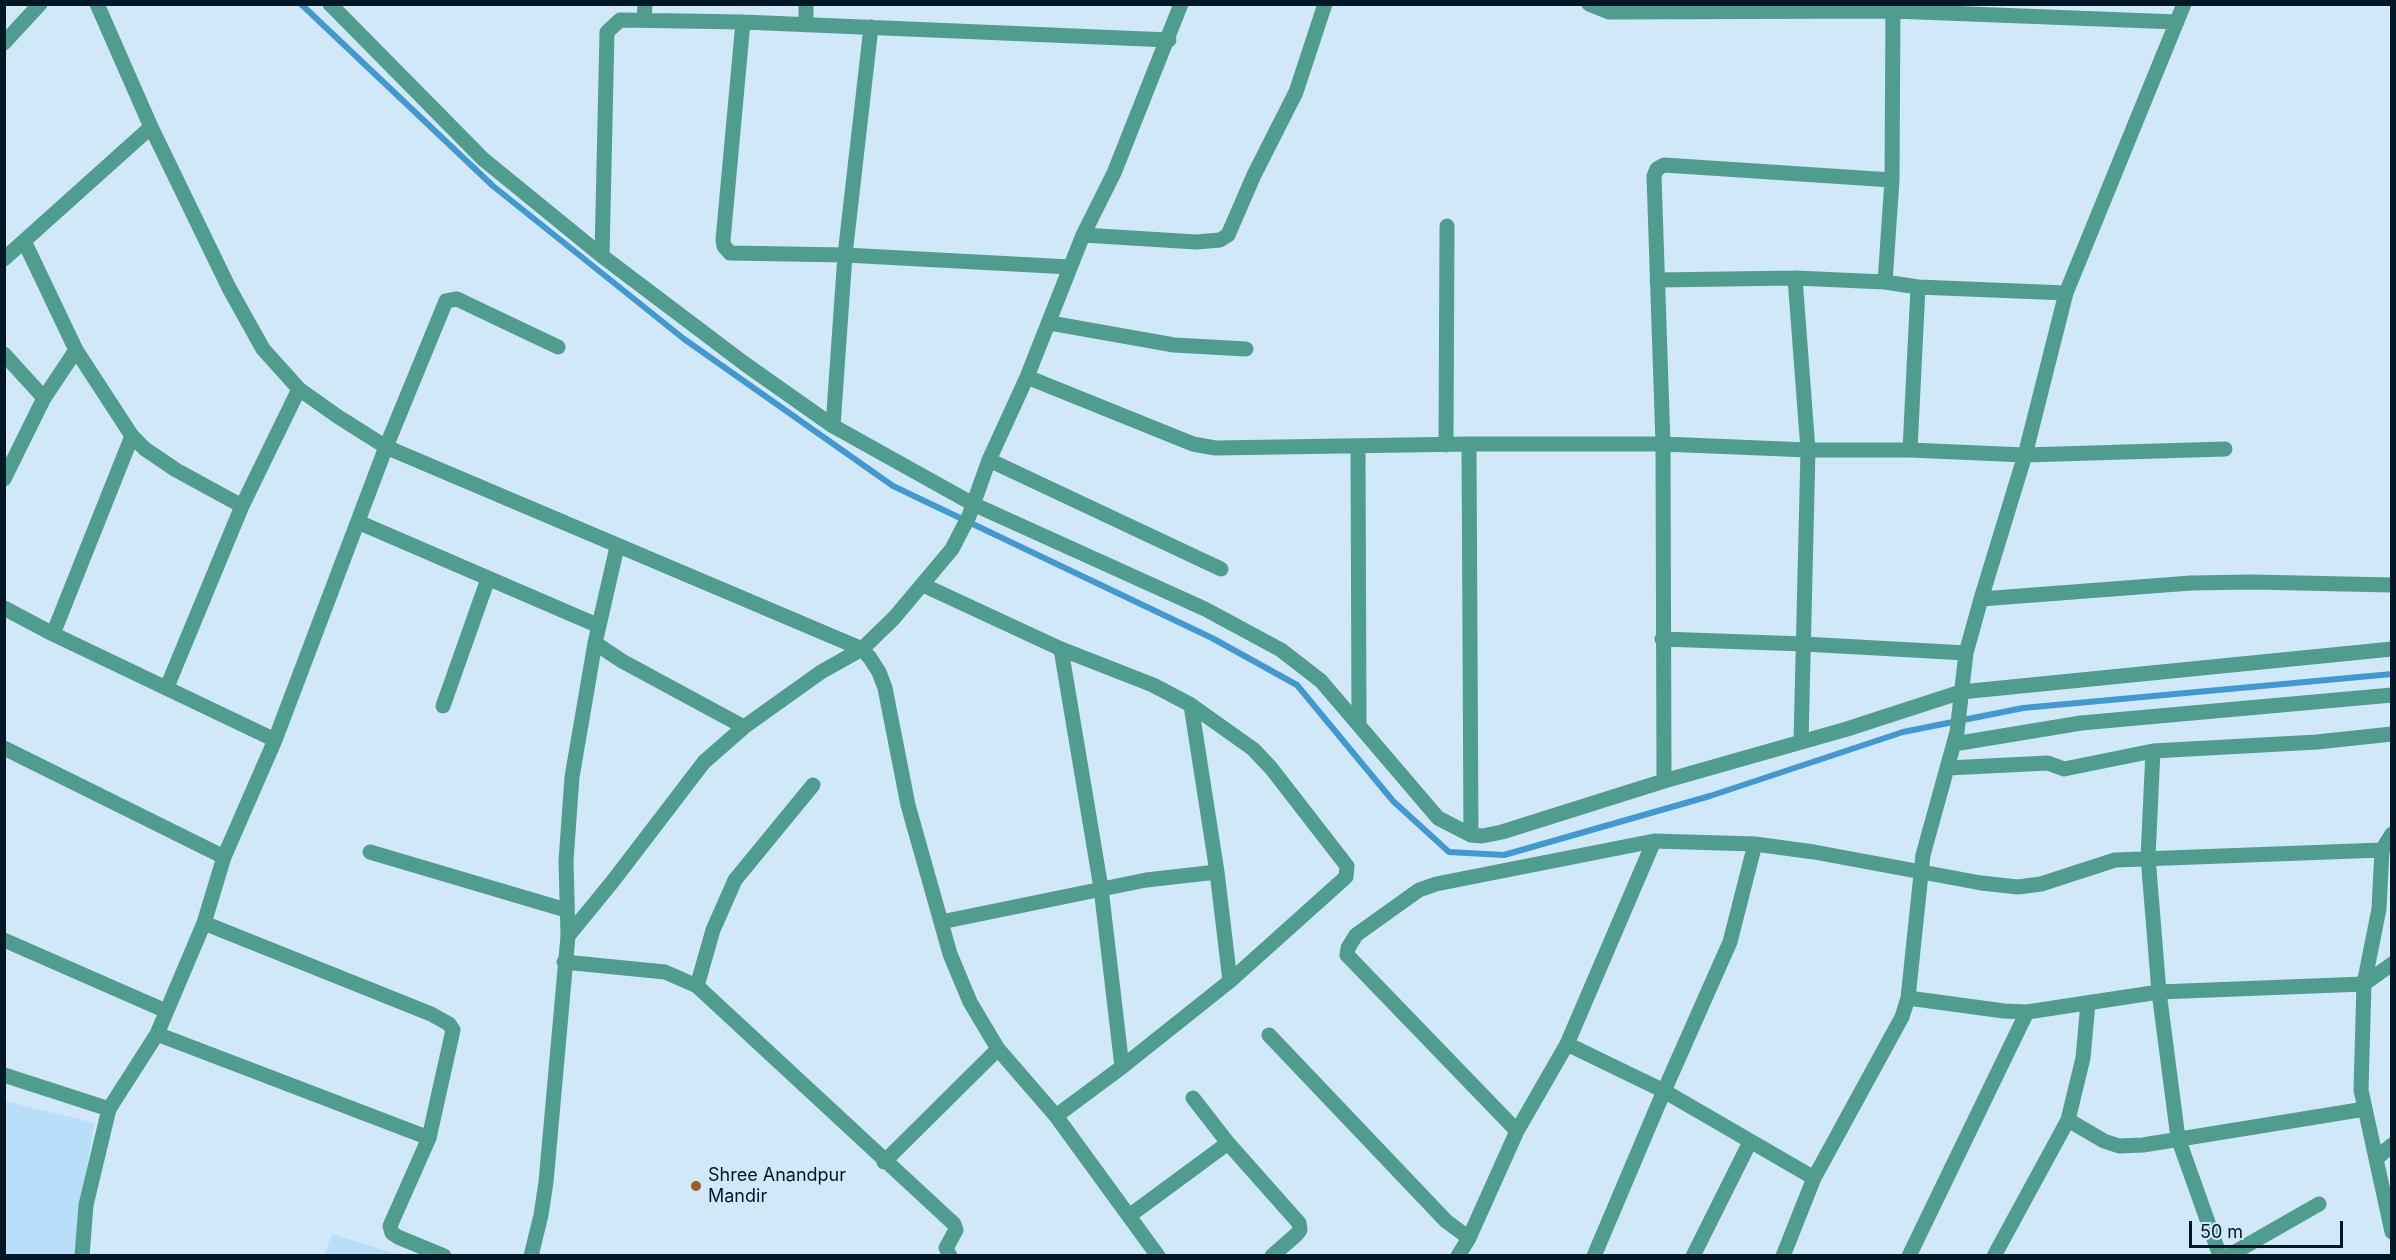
<!DOCTYPE html>
<style>
body{margin:0}
#map{position:relative;width:2396px;height:1260px;overflow:hidden;background:#d1e8f9;font-family:Inter,sans-serif}
canvas{display:block}
.frame{position:absolute;inset:0;border:6px solid #021827;pointer-events:none}
.scale{position:absolute;left:2189px;top:1221px;width:154px;height:27px;box-sizing:border-box;border:3px solid #021827;border-top:0;padding-left:8px;font-size:18px;line-height:21px;white-space:nowrap;color:#021827;-webkit-text-stroke:4px #d1e8f9;paint-order:stroke}
</style>
<div id="map">
<canvas width="2396" height="1260"></canvas>
<div class="frame"></div>
<div class="scale">50 m</div>
</div>
<script>
const ctx = document.querySelector('canvas').getContext('2d');
ctx.lineJoin = 'round';
function fill(path, color) { ctx.fillStyle = color; ctx.fill(path, 'evenodd'); }
const poly = rows => new Path2D(rows.map(r => 'M' + r).join(''));
function strokePath(path, color, width, dash) { ctx.strokeStyle = color; ctx.lineWidth = width; ctx.lineCap = dash ? 'butt' : 'round'; ctx.setLineDash(dash || []); ctx.stroke(path); }
function drawText(font, color, halo, rows, align = 'center') {
  ctx.font = font + ' Inter,sans-serif'; ctx.lineWidth = 4.5; ctx.setLineDash([]); ctx.textBaseline = 'middle'; ctx.strokeStyle = halo; ctx.fillStyle = color; for (const [text, x, y, turn = 0] of rows) {
    ctx.save(); ctx.translate(x, y); ctx.rotate((+turn || 0) * Math.PI / 180); ctx.textAlign = isNaN(turn) ? turn : align; if (halo) ctx.strokeText(text, 0, 0); ctx.fillText(text, 0, 0); ctx.restore();
  }
}
fill(poly([
 [5,1101,94,1123,81,1204,77,1255,5,1256],
 [332,1234,399,1255,324,1255]
]), '#b8defa');
strokePath(poly([
 [301,4,493,186,684,339,893,486,1212,638,1297,685,1393,801,1449,852,1504,855,1710,796,1903,732,2023,708,2392,674]
]), '#4298cf', 6);
strokePath(poly([
 [97,4,151,127,229,288,263,349,299,389,337,416,386,447,862,649,870,658,879,672,885,688,908,805,950,954,970,1002,998,1049,1056,1116,1158,1256],
 [330,4,483,159,602,256,745,364,833,426,973,504,1205,609,1281,650,1321,681,1438,818,1471,835,1482,836,1502,832,1664,781,1847,729,1961,692,2392,649],
 [1589,4,1609,12,1893,11,2177,22],
 [644,20,645,4],
 [743,22,723,240,724,246,730,253,845,255,1070,267],
 [806,25,806,4],
 [4,43,40,4],
 [1083,235,1196,242,1220,240,1228,235,1254,175,1296,92,1325,4],
 [25,243,76,350,132,436,145,449,176,470,242,506],
 [602,256,607,32,620,20,743,22,1169,40],
 [4,259,151,127],
 [1795,278,1808,450,1801,742],
 [1657,280,1795,278,1885,282,1918,287,2066,293],
 [1885,282,1892,180,1893,4],
 [1050,323,1174,345,1246,349],
 [4,354,44,398],
 [1027,377,1193,444,1215,448,1469,444,1663,444,1808,450,1910,450,2025,455,2225,449],
 [833,426,845,255,871,27],
 [1469,444,1471,835],
 [1446,445,1447,226],
 [1358,446,1359,723],
 [1910,450,1918,287],
 [989,460,1221,569],
 [4,479,44,398,76,350],
 [358,522,599,626],
 [923,585,1061,649,1153,685,1191,705,1253,749,1271,768,1347,866,1346,877,1230,981,1122,1067,1056,1116],
 [1981,599,2191,583,2252,582,2392,585],
 [4,608,53,634,275,740],
 [53,634,132,436],
 [1662,639,1804,644,1966,653],
 [595,643,622,661,744,727],
 [1061,649,1101,888,1122,1067],
 [167,687,242,506,299,389],
 [1191,705,1217,872,1230,981],
 [443,706,488,579],
 [1954,744,2081,723,2392,695],
 [4,748,224,857],
 [2153,751,2148,857,2159,992,2178,1138,2220,1256],
 [1948,768,2048,763,2064,769,2153,751,2317,742,2392,734],
 [1664,781,1663,444,1654,176,1657,169,1664,165,1892,180],
 [2392,834,2382,850,2379,909,2364,984,2361,1090,2392,1232],
 [370,852,566,910],
 [941,922,1146,880,1217,872],
 [204,923,431,1014,449,1024,453,1030,429,1138,390,1226,392,1233,398,1237,444,1256],
 [568,936,613,881,704,762,744,727,821,672,862,649,894,618,952,549,969,516,989,460,1027,377,1083,235,1114,173,1181,4],
 [4,940,166,1011],
 [564,962,665,972,697,986,954,1224,956,1230,946,1248,950,1256],
 [697,986,713,930,735,880,813,785],
 [1908,998,2004,1011,2027,1012,2159,992,2364,984,2392,964],
 [157,1034,429,1138],
 [1269,1035,1446,1221,1469,1238],
 [1567,1044,1664,1091,1814,1178],
 [109,1109,157,1034,204,923,224,857,275,740,386,447,446,301,457,299,558,347],
 [2068,1120,2104,1141,2119,1146,2143,1145,2365,1109],
 [1517,1131,1347,955,1348,948,1356,935,1419,890,1436,884,1654,841,1755,844,1814,852,1981,883,2018,887,2041,884,2115,860,2382,850],
 [1228,1143,1299,1223,1300,1230,1297,1234,1272,1256],
 [2376,1159,2392,1145],
 [884,1162,998,1049],
 [1129,1216,1228,1143,1193,1098],
 [531,1256,541,1215,546,1182,568,936,566,861,572,777,595,643,617,547],
 [1458,1256,1469,1238,1517,1131,1567,1044,1654,841],
 [1594,1256,1664,1091,1730,942,1755,844],
 [1693,1256,1750,1142],
 [1783,1256,1814,1178,1902,1017,1908,998,1923,855,1957,732,1966,653,1981,599,2025,455,2066,293,2184,4],
 [1909,1256,2027,1012],
 [1994,1256,2068,1120,2083,1058,2088,1003],
 [2228,1256,2319,1204]
]), '#509d8f', 15);
strokePath(poly([
 [4,1075,109,1109,86,1205,82,1256]
]), '#509d8f', 15);
for (const [x, y, r, color] of [
 [696,1186,6,"#9b5d22"]
]) { const dot = new Path2D(); dot.arc(x, y, r, 0, 2 * Math.PI); ctx.fillStyle = color; ctx.fill(dot); strokePath(dot, '#d1e8f9', 2); }
drawText('18px', '#021827', '#d1e8f9', [
 ["Shree Anandpur",708,1176],
 ["Mandir",708,1197]
], 'left');
</script>
